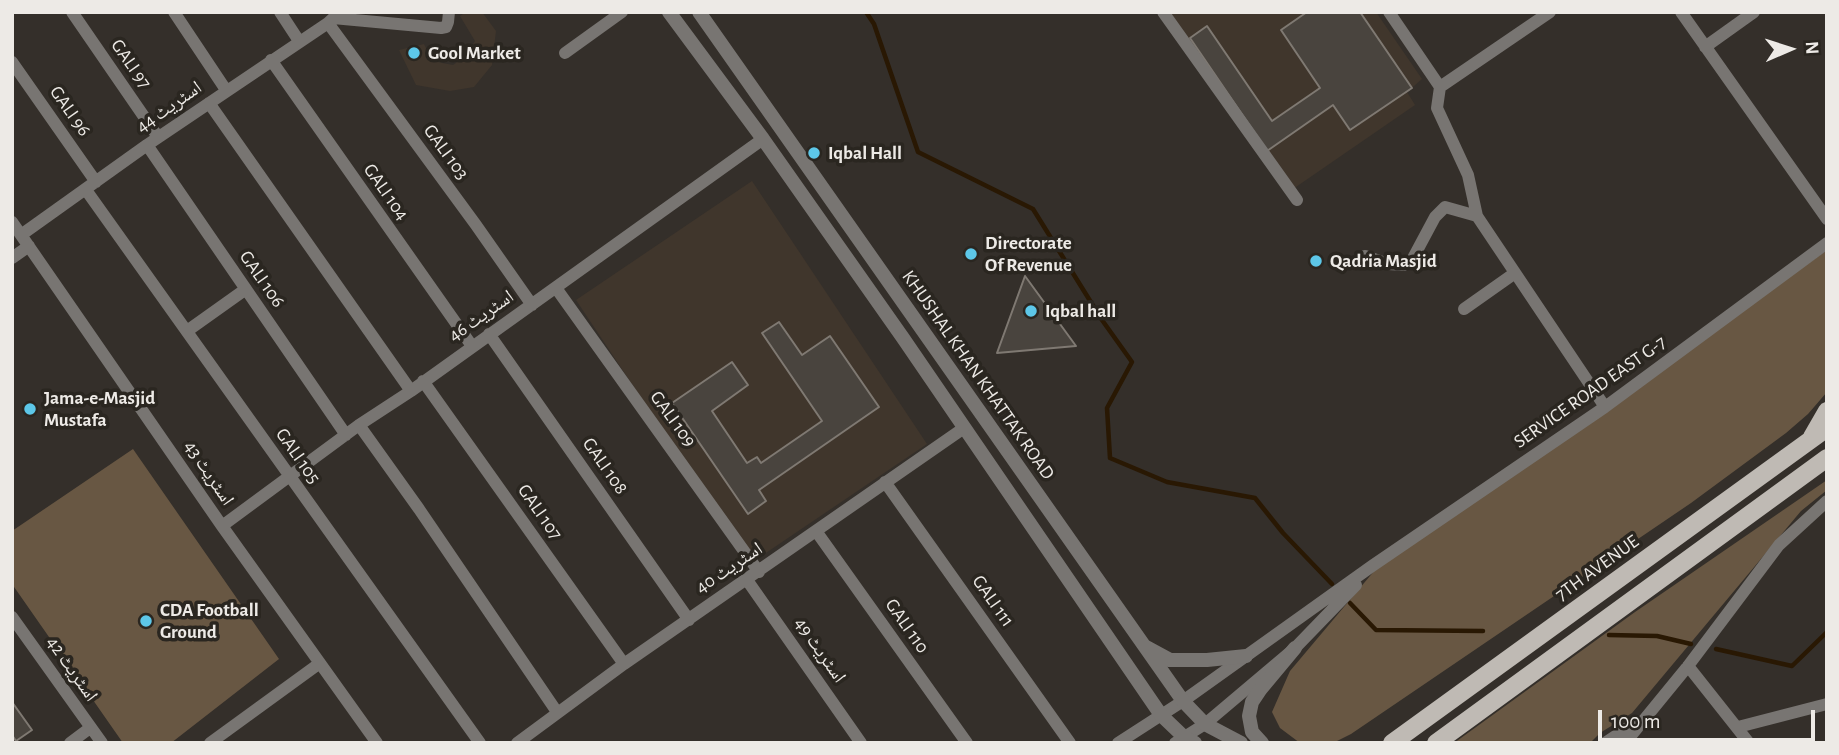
<!DOCTYPE html>
<meta charset="utf-8">
<style>
body{margin:0}
#map{position:relative;width:1839px;height:755px;overflow:hidden;background:#342f2a;font-family:"Alegreya Sans",sans-serif}
canvas{display:block}
.frame{position:absolute;inset:0;border:14px solid #edeae6;pointer-events:none}
.north{position:absolute;left:1755px;top:14px;width:70px;height:70px;-webkit-text-stroke:5px #2a2620;paint-order:stroke;rotate:87deg;font-size:19px;font-weight:700;line-height:28px;text-align:center;color:#edeae6}
.north::after{content:'';display:block;margin:auto;width:24px;height:32px;background:#edeae6;clip-path:polygon(50% 0,100% 100%,50% 72%,0 100%)}
.scale{position:absolute;left:1598px;top:710px;width:217px;height:32px;box-sizing:border-box;border:4px solid #edeae6;border-top:0;padding-left:9px;font-size:21px;line-height:24px;white-space:nowrap;color:#edeae6;-webkit-text-stroke:5px #2a2620;paint-order:stroke}
</style>
<div id="map">
<canvas width="1839" height="755"></canvas>
<div class="frame"></div>
<div class="north">N</div>
<div class="scale">100 m</div>
</div>
<script>
const ctx = document.querySelector('canvas').getContext('2d');
ctx.lineJoin = 'round';
function fill(path, color) { ctx.fillStyle = color; ctx.fill(path, 'evenodd'); }
const poly = rows => new Path2D(rows.map(r => 'M' + r).join(''));
function strokePath(path, color, width, dash) { ctx.strokeStyle = color; ctx.lineWidth = width; ctx.lineCap = dash ? 'butt' : 'round'; ctx.setLineDash(dash || []); ctx.stroke(path); }
function drawText(font, color, halo, rows, align = 'center') {
  ctx.font = font + ' "Alegreya Sans","Noto Naskh Arabic",sans-serif'; ctx.lineWidth = 7; ctx.setLineDash([]); ctx.textBaseline = 'middle'; ctx.strokeStyle = halo; ctx.fillStyle = color; for (const [text, x, y, turn = 0] of rows) {
    ctx.save(); ctx.translate(x, y); ctx.rotate((+turn || 0) * Math.PI / 180); ctx.textAlign = isNaN(turn) ? turn : align; if (halo) ctx.strokeText(text, 0, 0); ctx.fillText(text, 0, 0); ctx.restore();
  }
}
fill(poly([
 [466,12,482,12,496,31,492,65,474,87,450,91,416,85,399,50,424,44,432,61,453,65,466,56,475,41,460,16],
 [1168,12,1376,12,1422,79,1407,92,1415,105,1293,189],
 [752,181,927,444,751,563,576,300]
]), '#40362c');
fill(poly([
 [1827,250,1827,392,1808,414,1786,433,1691,503,1351,734,1333,743,1300,743,1280,728,1272,712,1290,671,1375,570],
 [133,449,279,659,171,743,123,743,12,584,12,531],
 [1827,480,1827,490,1801,511,1632,713,1600,733,1590,743,1454,743,1635,612]
]), '#685743');
strokePath(poly([
 [866,12,874,24,918,152,1033,209,1102,320,1132,362,1107,408,1110,458,1167,482,1255,498,1283,533,1332,584],
 [1350,603,1376,630,1483,631],
 [1609,635,1657,636,1691,644],
 [1716,649,1792,666,1827,632]
]), '#291803', 4.5);
const building = poly([
 [1307,12,1360,12,1412,88,1350,130,1333,105,1267,151,1190,38,1207,26,1272,121,1320,88,1281,30,1307,12],
 [1025,276,1076,346,997,353,1025,276],
 [779,322,802,355,830,336,879,407,759,490,766,501,748,514,672,403,732,362,748,385,712,411,747,463,757,457,761,463,822,421,762,333,779,322],
 [12,702,32,730,16,741,12,735,12,702]
]);
fill(building, '#49443e');
strokePath(building, '#7f7972', 2);
strokePath(poly([
 [72,12,158,137],
 [174,12,226,90],
 [280,12,299,41],
 [1163,12,1297,200],
 [1389,12,1440,87,1437,108,1468,175,1477,216,1605,407],
 [1681,12,1827,219],
 [333,18,441,28,446,27,448,22,449,12],
 [328,23,476,225,532,305],
 [1705,47,1754,12],
 [565,53,622,12],
 [271,60,472,346],
 [12,62,96,182],
 [1440,87,1550,12],
 [209,103,411,391],
 [147,145,346,435],
 [86,190,480,743],
 [12,222,222,526,377,743],
 [21,235,147,145,328,23,340,12],
 [1365,256,1388,264,1404,265,1412,260,1435,217,1445,207,1477,216],
 [12,258,29,246],
 [556,288,759,572],
 [1464,309,1515,273],
 [187,331,246,289],
 [489,334,689,620],
 [423,381,624,664],
 [359,425,419,509,557,712],
 [885,482,1070,743],
 [222,526,359,425,411,391,763,139],
 [816,531,967,743],
 [747,580,861,743],
 [12,617,102,743],
 [1688,666,1749,743],
 [1738,727,1827,704],
 [70,743,90,728],
 [210,743,320,663],
 [517,743,624,664,964,428],
 [1118,743,1183,701,1372,566,1605,407,1827,243],
 [1175,743,1205,724,1295,648,1356,585],
 [1605,743,1635,723],
 [1625,743,1688,666,1779,545,1827,501]
]), '#787572', 12);
strokePath(poly([
 [669,12,763,139,903,338,1161,715,1184,737,1195,743],
 [699,12,1183,701,1205,724,1241,743],
 [1146,647,1170,660,1207,660,1246,656],
 [1262,743,1252,732,1249,716,1252,702,1260,690,1295,648]
]), '#787572', 14);
strokePath(poly([
 [1812,437,1827,411],
 [1392,743,1827,428],
 [1436,743,1827,458]
]), '#bfbab4', 18);
for (const [x, y, r, color] of [
 [414,53,7,"#5dc7e8"],
 [814,153,7,"#5dc7e8"],
 [971,254,7,"#5dc7e8"],
 [1316,261,7,"#5dc7e8"],
 [1031,311,7,"#5dc7e8"],
 [30,409,7,"#5dc7e8"],
 [146,621,7,"#5dc7e8"]
]) { const dot = new Path2D(); dot.arc(x, y, r, 0, 2 * Math.PI); ctx.fillStyle = color; ctx.fill(dot); strokePath(dot, '#2a2620', 2.5); }
drawText('bold 19px', '#edeae6', '#2a2620', [
 ["Gool Market",428,53],
 ["Iqbal Hall",828,153],
 ["Directorate",985,243],
 ["Of Revenue",985,265],
 ["Qadria Masjid",1330,261],
 ["Iqbal hall",1045,311],
 ["Jama-e-Masjid",44,398],
 ["Mustafa",44,420],
 ["CDA Football",160,610],
 ["Ground",160,632]
], 'left');
drawText('19px', '#edeae6', '#2a2620', [
 ["GALI 97",131,64,55],
 ["اسٹریٹ 44",169,107,-35],
 ["GALI 96",70,111,55],
 ["GALI 103",446,152,54],
 ["GALI 104",386,192,55],
 ["GALI 106",262,279,55],
 ["اسٹریٹ 46",481,316,-35],
 ["KHUSHAL KHAN KHATTAK ROAD",978,375,55],
 ["SERVICE ROAD EAST G-7",1590,392,-35],
 ["GALI 109",673,419,54],
 ["GALI 105",298,456,55],
 ["GALI 108",605,466,55],
 ["اسٹریٹ 43",209,473,56],
 ["GALI 107",540,512,55],
 ["اسٹریٹ 40",729,568,-34],
 ["7TH AVENUE",1597,568,-36],
 ["GALI 111",993,601,55],
 ["GALI 110",907,626,55],
 ["اسٹریٹ 49",820,650,55],
 ["اسٹریٹ 42",72,669,55]
]);
</script>
